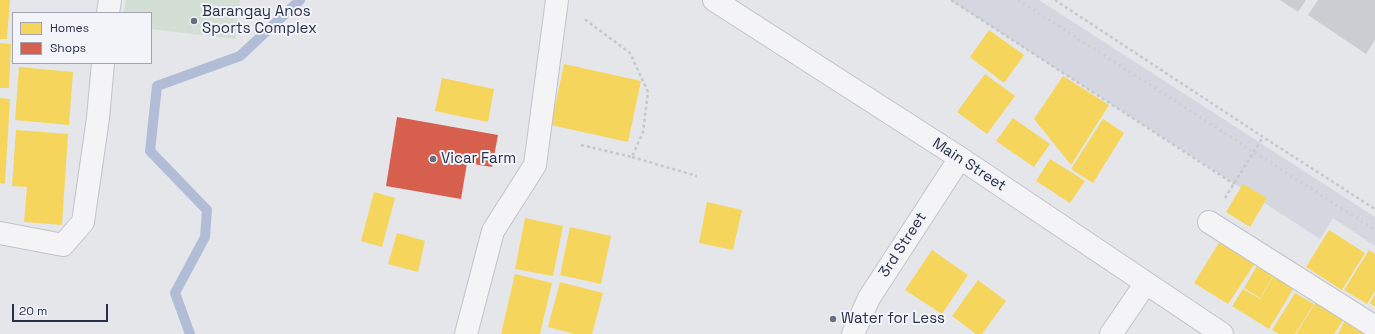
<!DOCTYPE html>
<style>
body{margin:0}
#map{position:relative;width:1375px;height:334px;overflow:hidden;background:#e4e6ea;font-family:"Space Grotesk",sans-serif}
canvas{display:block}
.legend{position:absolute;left:12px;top:12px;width:140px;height:52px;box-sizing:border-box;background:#f3f4f9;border:1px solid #a2a5b1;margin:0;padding:5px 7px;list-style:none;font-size:12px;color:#282f46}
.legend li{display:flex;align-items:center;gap:8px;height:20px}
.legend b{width:20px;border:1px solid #a2a5b1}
.scale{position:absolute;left:12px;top:304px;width:96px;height:18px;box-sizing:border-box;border:2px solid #282f46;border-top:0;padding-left:5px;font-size:12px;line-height:14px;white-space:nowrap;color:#282f46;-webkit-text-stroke:3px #f3f4f9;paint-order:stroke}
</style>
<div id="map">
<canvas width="1375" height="334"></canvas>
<ul class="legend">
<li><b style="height:11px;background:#f6d55c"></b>Homes</li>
<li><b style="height:11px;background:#d6604d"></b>Shops</li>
</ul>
<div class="scale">20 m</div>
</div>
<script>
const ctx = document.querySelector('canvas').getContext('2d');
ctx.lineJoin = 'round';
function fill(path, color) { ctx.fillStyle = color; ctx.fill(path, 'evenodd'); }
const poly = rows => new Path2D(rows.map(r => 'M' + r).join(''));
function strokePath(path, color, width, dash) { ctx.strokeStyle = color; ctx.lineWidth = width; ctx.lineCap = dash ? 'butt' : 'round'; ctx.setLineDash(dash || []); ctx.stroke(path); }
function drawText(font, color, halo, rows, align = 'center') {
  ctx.font = font + ' "Space Grotesk",sans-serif'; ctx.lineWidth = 4; ctx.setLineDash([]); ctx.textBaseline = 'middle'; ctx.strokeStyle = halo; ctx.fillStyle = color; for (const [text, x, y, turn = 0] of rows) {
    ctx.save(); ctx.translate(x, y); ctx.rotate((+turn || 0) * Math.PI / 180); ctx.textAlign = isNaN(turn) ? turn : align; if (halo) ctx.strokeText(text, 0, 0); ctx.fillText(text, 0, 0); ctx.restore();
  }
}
fill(poly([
 [950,0,1039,0,1375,217,1375,246,1333,218,1320,239]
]), '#d4d7df');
fill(poly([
 [126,0,240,0,235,39,151,29,151,13,124,13]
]), '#d3ded5');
fill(poly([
 [0,0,10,0,7,39,0,39],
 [989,30,1024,55,1004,83,970,57],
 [0,43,11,44,9,88,0,88],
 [564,64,641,81,628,142,551,125],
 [19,67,73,72,69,125,15,120],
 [985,74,1015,96,987,134,957,112],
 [1063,76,1109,105,1071,165,1034,119],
 [442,78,494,89,488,122,435,111],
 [0,98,10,99,5,184,0,183],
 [1013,118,1050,144,1034,167,996,141],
 [1103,119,1124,133,1093,183,1071,169],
 [16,130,68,134,62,225,24,222,27,187,12,186],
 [1050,159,1085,181,1070,203,1036,181],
 [1243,184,1267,198,1250,227,1226,212],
 [374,192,395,198,382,247,361,241],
 [707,202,742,210,733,250,699,243],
 [525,218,563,226,553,276,515,269],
 [570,227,611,236,601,284,560,275],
 [1329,230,1365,253,1342,290,1306,267],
 [397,233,425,241,418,272,388,264],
 [1222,238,1257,260,1228,304,1194,283],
 [932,250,968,275,942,314,905,290],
 [1369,250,1375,254,1375,291,1367,304,1344,290],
 [1258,264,1275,273,1260,298,1244,288],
 [515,274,552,283,540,334,501,334],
 [1275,274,1295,286,1269,329,1232,306,1243,289,1262,300,1260,299],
 [978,280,1006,301,982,334,976,334,952,316],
 [560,282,603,293,592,334,575,334,548,327],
 [1295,293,1314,304,1295,334,1279,334,1272,330],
 [1375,294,1375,307,1370,303],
 [1316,302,1344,319,1334,334,1296,334],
 [1345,320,1375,334,1338,334]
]), '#f6d55c');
fill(poly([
 [397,117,498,135,492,167,467,163,461,199,386,186]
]), '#d6604d');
strokePath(poly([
 [190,334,175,293,205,237,207,210,150,151,157,86,240,56,300,0]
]), '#b1bdd7', 10);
fill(poly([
 [1280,0,1306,0,1298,12],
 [1318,0,1375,0,1375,40,1366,54,1308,15]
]), '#cbcdd2');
const minor = poly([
 [714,0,960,158,1222,334],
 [108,13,110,0],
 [1209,222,1375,327],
 [0,233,63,245,83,222,98,118,103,63],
 [466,334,493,231,535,165,557,0],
 [853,334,869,298,960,158],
 [1111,334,1146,283]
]);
strokePath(minor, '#c1c3c8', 24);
strokePath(poly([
 [951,0,1234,184],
 [1055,0,1263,137,1375,209],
 [581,145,632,157,643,132,648,92,630,53,583,18],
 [632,157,697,176],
 [1225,198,1263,137]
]), '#c5c7cd', 2.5, [3, 3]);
strokePath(minor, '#f4f4f7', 22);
strokePath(poly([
 [1018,0,1375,230]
]), '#cdced1', 3, [2, 4]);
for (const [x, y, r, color] of [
 [194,21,4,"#6a6f7f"],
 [433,159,4,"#6a6f7f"],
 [833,319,4,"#6a6f7f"]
]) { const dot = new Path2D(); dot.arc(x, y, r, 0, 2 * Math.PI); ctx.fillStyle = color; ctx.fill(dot); strokePath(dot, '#f3f4f9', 1.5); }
drawText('15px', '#282f46', '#f3f4f9', [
 ["Barangay Anos",202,12],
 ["Sports Complex",202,29],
 ["Vicar Farm",441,159],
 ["Water for Less",841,319]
], 'left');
drawText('15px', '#282f46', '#f3f4f9', [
 ["Main Street",969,165,33],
 ["3rd Street",903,245,-57]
]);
</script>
